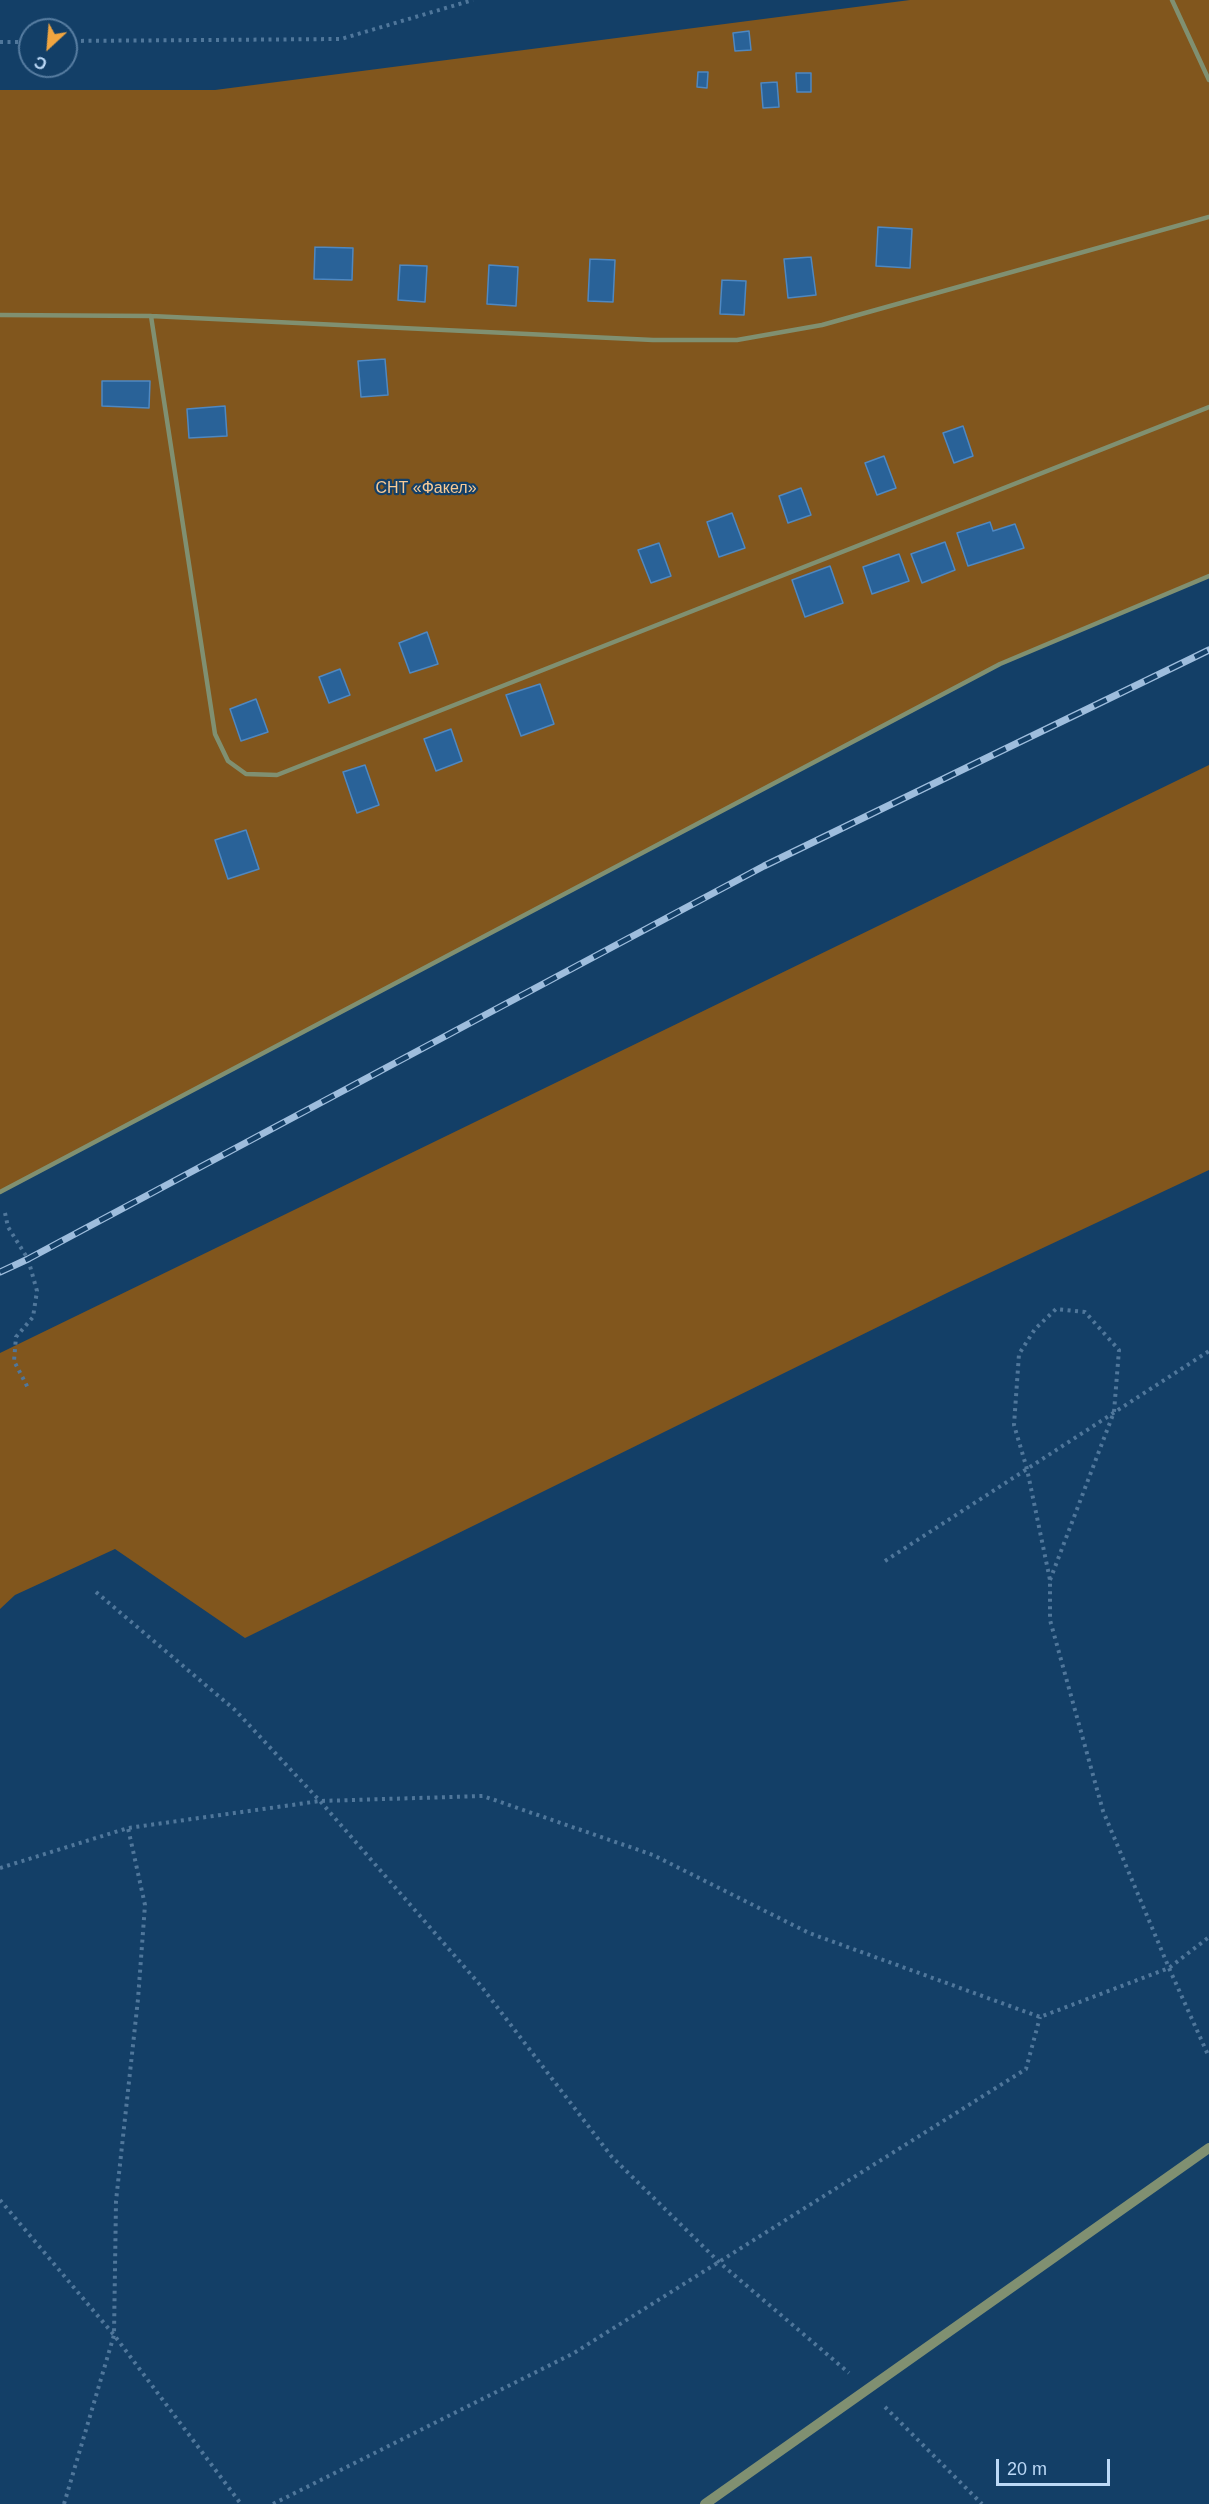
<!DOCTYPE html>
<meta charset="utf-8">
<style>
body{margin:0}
#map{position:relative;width:1209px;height:2504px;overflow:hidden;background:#133f67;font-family:Arial,sans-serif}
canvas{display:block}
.north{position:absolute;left:18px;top:18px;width:60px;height:60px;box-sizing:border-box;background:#133f67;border:2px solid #577da1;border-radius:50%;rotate:206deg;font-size:16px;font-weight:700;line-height:24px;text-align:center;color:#bcd9f7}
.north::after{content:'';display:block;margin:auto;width:21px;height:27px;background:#f1a540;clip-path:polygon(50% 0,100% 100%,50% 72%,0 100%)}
.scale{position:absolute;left:996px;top:2459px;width:114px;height:27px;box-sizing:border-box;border:3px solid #bcd9f7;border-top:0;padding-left:8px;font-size:18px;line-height:21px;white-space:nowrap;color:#bcd9f7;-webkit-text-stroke:4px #133f67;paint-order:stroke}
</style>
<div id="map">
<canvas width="1209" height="2504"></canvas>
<div class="north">С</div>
<div class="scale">20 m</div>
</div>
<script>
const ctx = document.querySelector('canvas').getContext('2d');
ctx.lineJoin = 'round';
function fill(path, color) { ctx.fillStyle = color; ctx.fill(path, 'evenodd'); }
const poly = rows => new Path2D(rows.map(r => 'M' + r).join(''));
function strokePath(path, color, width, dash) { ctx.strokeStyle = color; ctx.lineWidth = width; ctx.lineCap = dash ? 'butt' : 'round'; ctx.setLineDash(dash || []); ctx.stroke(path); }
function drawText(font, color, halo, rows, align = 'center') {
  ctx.font = font + ' Arial,sans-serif'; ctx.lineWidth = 4.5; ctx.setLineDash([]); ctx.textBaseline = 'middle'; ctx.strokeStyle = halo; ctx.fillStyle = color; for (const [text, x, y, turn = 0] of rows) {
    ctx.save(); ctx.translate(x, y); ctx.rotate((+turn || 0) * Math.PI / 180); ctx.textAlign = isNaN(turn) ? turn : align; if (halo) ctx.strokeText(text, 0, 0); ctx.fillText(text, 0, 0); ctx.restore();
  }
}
fill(poly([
 [910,0,1209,0,1209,576,1000,664,0,1192,0,90,215,90],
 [1209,765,1209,1170,951,1291,245,1638,115,1549,15,1595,0,1609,0,1353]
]), '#81561d');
const building = poly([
 [749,31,751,50,735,51,733,33,749,31],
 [698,72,708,72,707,88,697,87,698,72],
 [796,73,811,73,811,92,797,92,796,73],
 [777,82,779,107,763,108,761,83,777,82],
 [878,227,912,229,910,268,876,266,878,227],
 [315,247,353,248,352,280,314,279,315,247],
 [811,257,816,295,788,298,784,259,811,257],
 [590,259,615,260,613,302,588,301,590,259],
 [400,265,427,266,425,302,398,300,400,265],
 [489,265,518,267,516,306,487,304,489,265],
 [722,280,746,281,744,315,720,314,722,280],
 [385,359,388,395,361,397,358,361,385,359],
 [102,381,150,381,149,408,102,406,102,381],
 [225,406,227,436,189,438,187,409,225,406],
 [963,426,973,456,954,463,943,433,963,426],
 [884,456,896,488,877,495,865,463,884,456],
 [801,488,811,515,788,523,779,496,801,488],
 [732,513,745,548,719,557,707,522,732,513],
 [990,522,993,531,1015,524,1024,548,968,566,957,533,990,522],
 [945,542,955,570,922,583,911,554,945,542],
 [659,543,671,576,651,583,638,550,659,543],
 [899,554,909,581,872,594,863,567,899,554],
 [830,566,843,603,805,617,792,580,830,566],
 [427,632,438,664,410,673,399,643,427,632],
 [340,669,350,695,329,703,319,677,340,669],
 [540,684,554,724,521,736,506,695,540,684],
 [256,699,268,732,241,741,230,709,256,699],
 [451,729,462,761,436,771,424,739,451,729],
 [365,765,379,805,357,813,343,772,365,765],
 [246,830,259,869,228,879,215,840,246,830]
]);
fill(building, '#296298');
strokePath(building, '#4f88c1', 1.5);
strokePath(poly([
 [66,41,341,39,473,0],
 [0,42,30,42],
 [5,1213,8,1227,28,1259,37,1291,33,1317,16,1337,14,1361,28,1388],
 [885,1561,1209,1351],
 [1050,1580,1114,1412,1119,1350,1085,1312,1056,1309,1035,1329,1019,1354,1014,1425,1027,1469,1050,1580,1050,1620,1103,1811,1169,1968,1209,2057],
 [96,1592,235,1710,320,1801,481,1986,612,2157,720,2263,849,2373],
 [0,1868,128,1828,320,1801,483,1796,653,1855,809,1933,1040,2017,1169,1968,1209,1937],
 [0,2200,114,2335,241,2504],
 [885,2407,982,2504],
 [64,2504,114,2335,116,2201,138,1999,145,1905,128,1828],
 [273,2504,574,2353,1026,2069,1040,2017]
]), '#50779b', 4, [3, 4.5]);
strokePath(poly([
 [1172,0,1209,80],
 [0,315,151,316,653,340,737,340,822,325,1209,217],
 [151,316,215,734,228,761,246,774,277,775,1209,407],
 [0,1192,1000,664,1209,576]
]), '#809071', 4.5);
strokePath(poly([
 [705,2504,1209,2148]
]), '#809071', 10);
const rail = poly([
 [0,1272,28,1259,764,866,1209,650]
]);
strokePath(rail, '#9ebddd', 7);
strokePath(rail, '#133f67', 4.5, [14]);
drawText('16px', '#f8ca95', '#133f67', [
 ["СНТ «Факел»",426,489]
]);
</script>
